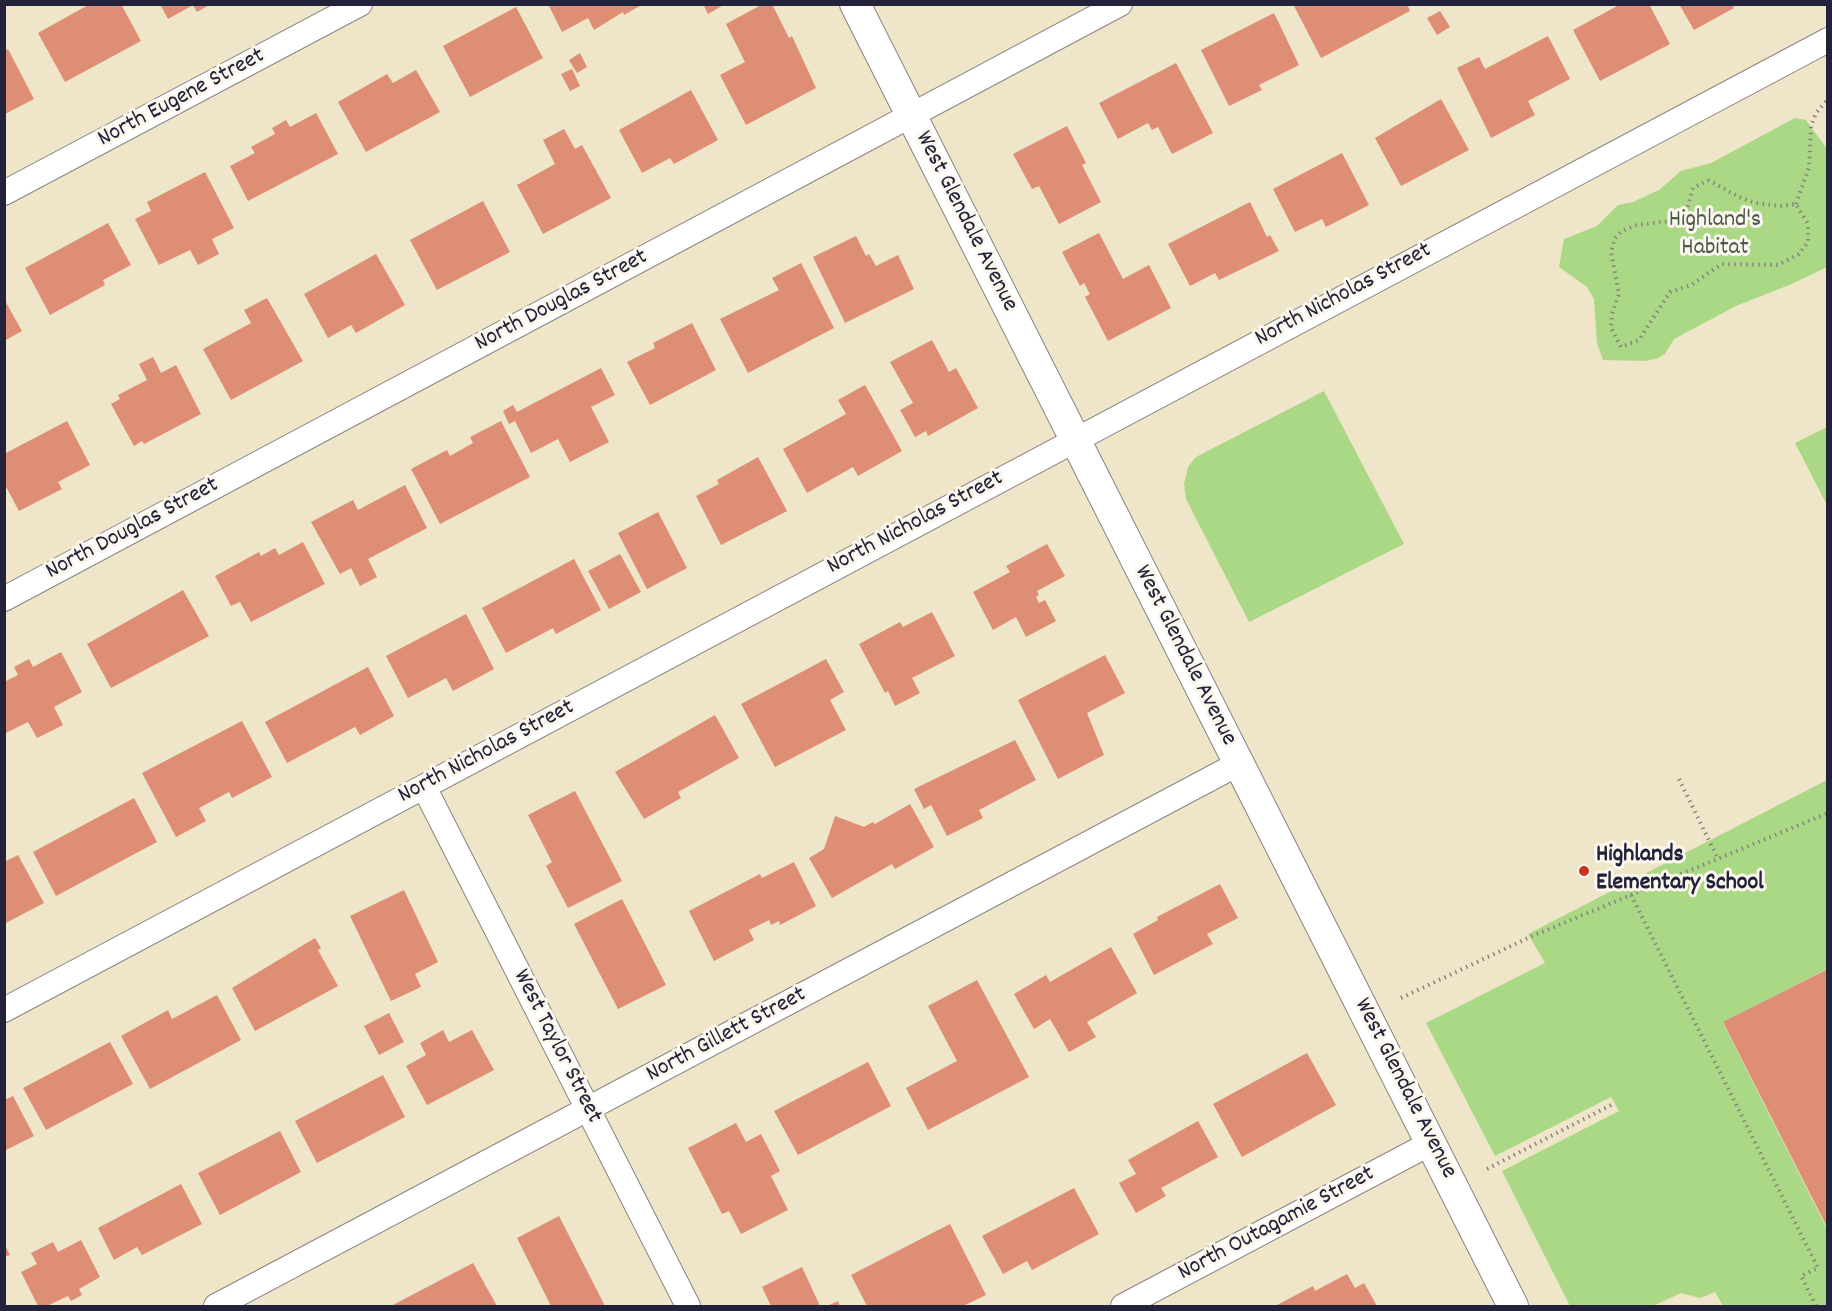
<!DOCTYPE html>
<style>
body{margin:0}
#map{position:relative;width:1832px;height:1311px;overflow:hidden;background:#efe5c8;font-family:Dekko,sans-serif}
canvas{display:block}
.frame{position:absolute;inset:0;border:6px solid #22223b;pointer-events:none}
</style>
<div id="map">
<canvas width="1832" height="1311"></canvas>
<div class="frame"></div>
</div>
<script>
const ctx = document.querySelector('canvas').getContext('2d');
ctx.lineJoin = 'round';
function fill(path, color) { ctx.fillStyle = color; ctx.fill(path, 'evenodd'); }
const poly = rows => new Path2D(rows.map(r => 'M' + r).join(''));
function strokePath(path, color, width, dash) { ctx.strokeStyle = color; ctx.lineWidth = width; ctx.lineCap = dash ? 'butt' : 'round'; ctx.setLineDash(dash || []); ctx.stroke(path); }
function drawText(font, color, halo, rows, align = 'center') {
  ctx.font = font + ' Dekko,sans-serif'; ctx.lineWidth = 6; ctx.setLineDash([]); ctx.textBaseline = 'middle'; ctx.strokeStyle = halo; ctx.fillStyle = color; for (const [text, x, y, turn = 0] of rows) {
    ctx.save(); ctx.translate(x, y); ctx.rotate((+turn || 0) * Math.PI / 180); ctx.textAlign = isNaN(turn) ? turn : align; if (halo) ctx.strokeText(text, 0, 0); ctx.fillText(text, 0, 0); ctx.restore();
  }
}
fill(poly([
 [1795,118,1806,120,1827,149,1827,267,1794,283,1736,306,1674,339,1665,354,1658,358,1645,361,1603,360,1597,343,1594,299,1587,287,1559,267,1564,239,1597,226,1618,205,1633,202,1659,190,1681,171,1711,163],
 [1324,391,1404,544,1249,622,1186,499,1184,484,1188,467,1196,457],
 [1827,427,1827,505,1795,443],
 [1827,780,1827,969,1723,1023,1827,1229,1827,1306,1723,1306,1715,1292,1700,1298,1681,1293,1653,1306,1570,1306,1502,1171,1619,1111,1611,1097,1495,1156,1426,1023,1545,963,1528,934]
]), '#aad885');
fill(poly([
 [90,4,121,4,141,41,65,82,38,33],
 [160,4,211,4,197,12,193,5,168,19],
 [548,4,643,4,624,15,623,12,594,30,588,18,562,32],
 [703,4,725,4,708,14],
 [763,4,772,4,789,38,792,36,816,88,746,125,720,75,745,62,726,24],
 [1293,4,1407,4,1410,11,1321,58],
 [1621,4,1649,4,1670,44,1600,81,1573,30],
 [1679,4,1732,4,1734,8,1694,30],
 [516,7,543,58,470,97,443,46],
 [1440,11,1450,27,1437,35,1427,18],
 [1274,13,1299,65,1259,85,1262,90,1229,106,1201,50],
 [1548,36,1570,79,1528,101,1535,115,1491,138,1457,68,1479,57,1485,69],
 [8,49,34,99,5,114,4,51],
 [580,53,587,67,577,73,569,60],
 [1176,63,1213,133,1172,154,1158,127,1152,130,1148,123,1118,139,1099,103],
 [572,69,580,86,570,91,561,74],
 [416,70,440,112,366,152,338,102,387,74,393,83],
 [691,90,718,140,674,164,670,158,642,173,619,130],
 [1441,99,1469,150,1401,186,1375,138],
 [316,113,338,154,248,201,230,166,255,153,251,147,275,134,272,128,286,120,290,127],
 [1067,126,1086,163,1082,165,1101,202,1059,224,1039,186,1032,189,1013,154],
 [564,129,575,149,582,145,611,198,543,234,517,185,555,164,543,140],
 [1342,153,1369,205,1326,227,1322,219,1295,232,1273,189],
 [205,172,234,228,212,239,219,254,198,265,190,250,159,265,135,219,151,211,147,202],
 [483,201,510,252,437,290,410,240],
 [1250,202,1267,237,1270,235,1279,251,1219,280,1215,273,1190,286,1168,244],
 [108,223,131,265,103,280,105,285,50,315,25,268],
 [1099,233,1123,279,1149,265,1171,308,1108,341,1085,297,1090,294,1084,283,1080,286,1062,252],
 [856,236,866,256,869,254,876,266,898,255,914,289,845,323,813,257],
 [376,254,405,305,356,333,351,325,328,338,304,294],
 [801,263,834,328,748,373,720,319,779,290,772,278],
 [267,298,303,361,231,400,203,349,251,323,244,310],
 [4,299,22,331,4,341],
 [692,323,716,370,650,405,627,362,655,348,653,343],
 [932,340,949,372,956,368,978,408,928,436,926,431,915,437,900,410,913,403,890,362],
 [153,357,161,373,176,365,201,414,144,444,142,441,134,446,111,404,120,399,118,395,147,380,139,364],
 [601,368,615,395,591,407,609,442,570,462,558,439,531,453,515,421,509,424,503,411,513,405,517,412],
 [865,385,902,451,858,476,853,467,807,493,783,449,846,414,838,400],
 [67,421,90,465,58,482,62,489,19,511,4,483,4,454],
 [501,421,530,477,440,524,411,469,447,450,450,456,473,443,470,437],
 [758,457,787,511,721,545,696,496,719,484,717,480],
 [405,485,427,528,368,559,377,577,360,586,351,568,340,574,311,522,353,500,358,510],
 [658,512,687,568,647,589,618,533],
 [303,542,325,584,251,622,240,602,231,606,215,576,259,552,261,556,275,548,279,555],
 [1047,544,1065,576,1037,591,1039,595,1036,597,1039,603,1045,600,1056,621,1026,637,1016,617,993,630,973,592,1010,572,1006,566],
 [620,554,641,592,609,609,588,571],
 [574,559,601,610,556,634,553,628,506,653,482,608],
 [183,590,209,636,111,688,87,644],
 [932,612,955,656,912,678,920,693,895,706,888,691,885,693,859,644,900,622,903,627],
 [466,614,494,669,453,691,446,678,408,698,386,656],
 [61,652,82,692,54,707,63,725,37,738,28,722,4,734,4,682,18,675,14,667,29,659,33,667],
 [1105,655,1125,693,1087,713,1104,755,1058,779,1018,700],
 [826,659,844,692,830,700,846,730,775,767,741,704],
 [368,667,394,716,360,735,355,727,287,763,265,722],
 [715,715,739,758,678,792,681,798,644,819,615,772],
 [242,721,272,777,232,798,229,792,199,808,206,821,176,837,142,773],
 [1015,740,1036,780,979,810,983,818,947,836,931,805,924,809,914,789],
 [575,791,622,881,568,908,546,866,552,862,528,815],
 [134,798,157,842,56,896,33,852],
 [910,804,934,847,895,869,892,864,832,898,809,858,824,849,835,816,864,827,873,822,875,824],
 [18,855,44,903,4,924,4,862],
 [794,862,816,906,780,925,779,921,771,925,769,920,749,930,754,940,714,961,689,911,760,874,762,878],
 [1220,884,1238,918,1207,934,1213,944,1154,975,1133,934,1158,920,1157,917],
 [404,890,438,962,415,974,421,987,391,1001,350,916],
 [622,899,666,985,618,1009,574,924],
 [315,938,321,948,318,950,338,986,255,1031,232,988],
 [1111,947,1137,993,1087,1022,1096,1037,1069,1052,1050,1019,1034,1029,1014,994,1046,975,1050,982],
 [1828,969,1828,1229,1723,1022],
 [977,980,1029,1077,928,1130,906,1088,957,1061,928,1006],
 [217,995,241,1040,150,1089,121,1036,168,1010,172,1019],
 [389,1013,404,1042,379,1055,364,1026],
 [443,1030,449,1042,472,1030,494,1070,427,1105,406,1066,426,1055,420,1043],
 [110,1042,133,1084,46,1130,23,1088],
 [1307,1053,1336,1105,1242,1157,1213,1104],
 [868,1062,891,1106,798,1155,774,1111],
 [383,1075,405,1117,317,1163,295,1121],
 [13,1096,34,1136,4,1151,4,1100],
 [1198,1121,1218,1157,1161,1188,1166,1196,1136,1213,1119,1183,1136,1174,1128,1160],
 [736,1123,746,1142,761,1134,780,1171,771,1176,788,1210,741,1234,729,1211,722,1214,688,1148],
 [280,1131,301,1172,220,1215,198,1173],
 [181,1184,202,1224,142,1255,137,1247,114,1260,98,1228],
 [1074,1188,1099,1234,1032,1270,1027,1261,1003,1274,982,1236],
 [559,1216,605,1306,551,1306,517,1238],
 [950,1224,986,1295,963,1306,867,1306,851,1275],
 [81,1240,100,1277,79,1289,82,1295,71,1301,68,1296,47,1306,38,1306,21,1272,37,1264,31,1253,53,1242,58,1252],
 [4,1243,10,1255,4,1257],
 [473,1263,497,1306,391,1306],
 [802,1267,820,1306,771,1306,762,1287],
 [1347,1274,1355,1288,1364,1283,1377,1306,1275,1306,1313,1286,1315,1291],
 [838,1301,840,1306,827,1306]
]), '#de8e74');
const minor = poly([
 [4,193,360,4],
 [4,599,1120,4],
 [424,787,688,1306],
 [4,1010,1828,40],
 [216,1306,1238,764],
 [1123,1306,1431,1143]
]);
const tertiary = poly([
 [855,4,1513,1306]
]);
strokePath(minor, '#888482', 26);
strokePath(tertiary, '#888482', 32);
strokePath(poly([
 [1708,180,1741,198,1756,203,1780,206,1796,204,1808,224,1808,242,1799,254,1778,265,1722,264,1691,285,1670,292,1639,340,1621,347,1611,328,1612,314,1619,294,1611,252,1615,238,1622,231,1637,225,1679,220,1687,209,1693,188,1708,180],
 [1796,204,1809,167,1811,126,1816,113,1828,99],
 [1679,779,1718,859],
 [1631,895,1818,1268,1801,1276,1816,1306],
 [1401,998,1530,937,1828,813],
 [1487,1169,1615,1103]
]), '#888482', 4, [1.5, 4.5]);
strokePath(minor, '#fff', 24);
strokePath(tertiary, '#fff', 30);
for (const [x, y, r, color] of [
 [1584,871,6,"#c8321e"]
]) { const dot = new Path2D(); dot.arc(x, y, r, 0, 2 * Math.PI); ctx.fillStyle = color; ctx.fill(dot); strokePath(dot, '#fbf7ec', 2); }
drawText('24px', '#22223b', '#fbf7ec', [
 ["North Eugene Street",182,99,-28],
 ["West Glendale Avenue",965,222,63],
 ["North Nicholas Street",1344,296,-28],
 ["North Douglas Street",562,302,-28],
 ["North Nicholas Street",916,524,-28],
 ["North Douglas Street",133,530,-28],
 ["West Glendale Avenue",1184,656,63],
 ["North Nicholas Street",487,753,-28],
 ["North Gillett Street",727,1036,-28],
 ["West Taylor Street",556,1047,63],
 ["West Glendale Avenue",1404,1089,63],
 ["North Outagamie Street",1277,1225,-28]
]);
drawText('24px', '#4b5951', '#fbf7ec', [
 ["Highland's",1715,222],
 ["Habitat",1715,250]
]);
drawText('bold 24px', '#22223b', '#fbf7ec', [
 ["Highlands",1596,857],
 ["Elementary School",1596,885]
], 'left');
</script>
